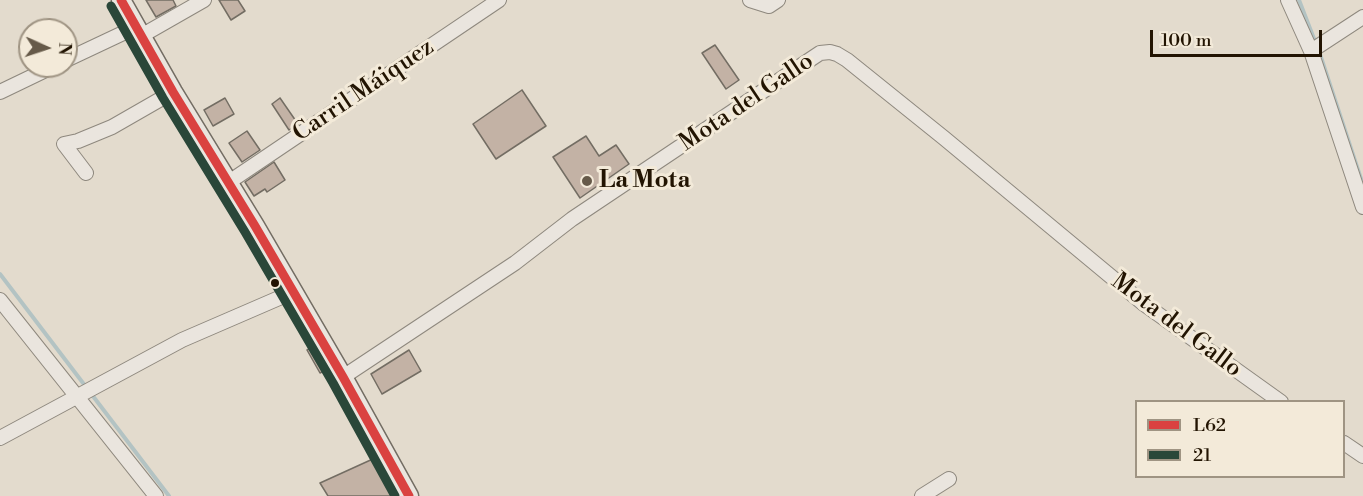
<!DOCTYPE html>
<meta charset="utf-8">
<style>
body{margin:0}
#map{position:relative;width:1363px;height:496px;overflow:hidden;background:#e3dbcd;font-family:"Libre Bodoni",serif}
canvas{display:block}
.legend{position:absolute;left:1135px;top:400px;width:210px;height:78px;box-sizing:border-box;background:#f3ead9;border:2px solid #9f9483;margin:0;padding:8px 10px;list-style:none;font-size:18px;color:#221402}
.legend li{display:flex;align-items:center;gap:12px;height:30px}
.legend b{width:30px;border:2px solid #9f9483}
.north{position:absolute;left:18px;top:18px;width:60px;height:60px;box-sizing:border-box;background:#f3ead9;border:2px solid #9f9483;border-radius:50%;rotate:93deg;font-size:16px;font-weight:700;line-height:24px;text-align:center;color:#221402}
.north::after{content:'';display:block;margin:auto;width:21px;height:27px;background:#665a49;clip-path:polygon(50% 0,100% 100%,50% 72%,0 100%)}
.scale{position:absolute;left:1150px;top:30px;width:172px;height:27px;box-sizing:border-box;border:3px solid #221402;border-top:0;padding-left:8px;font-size:18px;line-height:21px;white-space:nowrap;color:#221402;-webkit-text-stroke:4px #f3ead9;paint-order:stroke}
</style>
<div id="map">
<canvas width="1363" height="496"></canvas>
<ul class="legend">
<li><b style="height:8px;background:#da4240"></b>L62</li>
<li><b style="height:8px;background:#2a4739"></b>21</li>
</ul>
<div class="north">N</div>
<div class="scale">100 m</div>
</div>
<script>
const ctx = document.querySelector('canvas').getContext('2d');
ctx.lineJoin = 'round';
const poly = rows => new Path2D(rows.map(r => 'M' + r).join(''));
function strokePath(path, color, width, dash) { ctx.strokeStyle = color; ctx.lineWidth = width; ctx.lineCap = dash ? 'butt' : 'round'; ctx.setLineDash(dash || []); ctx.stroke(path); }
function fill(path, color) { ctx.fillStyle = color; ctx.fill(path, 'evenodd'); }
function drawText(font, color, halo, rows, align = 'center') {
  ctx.font = font + ' "Libre Bodoni",serif'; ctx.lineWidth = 6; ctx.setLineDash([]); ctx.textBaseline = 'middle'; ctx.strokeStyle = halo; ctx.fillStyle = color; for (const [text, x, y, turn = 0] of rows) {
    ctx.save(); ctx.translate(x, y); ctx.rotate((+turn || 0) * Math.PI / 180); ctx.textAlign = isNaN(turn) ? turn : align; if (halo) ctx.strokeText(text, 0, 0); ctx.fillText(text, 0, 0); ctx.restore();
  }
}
strokePath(poly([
 [1299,0,1316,44],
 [1319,51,1363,185],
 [0,274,169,496]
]), '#b3c3c3', 4);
const building = poly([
 [146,0,173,0,176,6,156,17,146,0],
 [219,0,238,0,245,11,231,20,219,0],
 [715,45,739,80,726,89,702,53,715,45],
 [522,90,546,126,496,159,473,124,522,90],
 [225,98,234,114,213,126,204,110,225,98],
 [280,98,298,124,289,130,272,104,280,98],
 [247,131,260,150,242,162,229,143,247,131],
 [586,136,599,156,616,145,629,164,580,198,553,157,586,136],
 [274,162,285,180,267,192,265,189,254,196,245,182,274,162],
 [313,347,326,370,320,373,307,350,313,347],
 [409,350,421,371,382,394,371,374,409,350],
 [375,458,396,496,328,496,320,483,375,458]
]);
fill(building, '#c3b2a5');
strokePath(building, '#736d63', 1.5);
const street = poly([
 [750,0,769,6,778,0],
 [1288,0,1311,51,1363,207],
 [141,36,204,0],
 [1311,51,1363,17],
 [66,60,136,27],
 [0,92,54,66],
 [86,173,64,144,78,141,112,127,173,92],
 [229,182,499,0],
 [0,300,156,496],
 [343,377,515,263,572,219,811,59,820,53,830,52,837,54,847,60,944,138,1144,304,1281,402],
 [0,438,182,340,293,292],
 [1344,443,1363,456],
 [922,496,949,479]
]);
const secondary = poly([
 [121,0,173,92,255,226,343,377,409,496]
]);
strokePath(street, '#8e887e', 16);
strokePath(secondary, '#736d63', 21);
strokePath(street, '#eae5de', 14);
strokePath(secondary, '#eae5de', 18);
strokePath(poly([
 [121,0,173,92,255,226,343,377,409,496]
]), '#da4240', 9);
strokePath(poly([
 [111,6,163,98,245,232,333,383,395,496]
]), '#2a4739', 9);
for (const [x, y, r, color] of [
 [587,181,6,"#665a49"],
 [275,283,5,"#221402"]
]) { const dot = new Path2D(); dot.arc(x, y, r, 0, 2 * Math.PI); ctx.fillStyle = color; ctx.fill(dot); strokePath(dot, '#f3ead9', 2); }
drawText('24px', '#221402', '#f3ead9', [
 ["Carril Máiquez",364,91,-34],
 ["Mota del Gallo",747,103,-34],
 ["Mota del Gallo",1176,326,37]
]);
drawText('bold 24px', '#221402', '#f3ead9', [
 ["La Mota",599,181]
], 'left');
</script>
